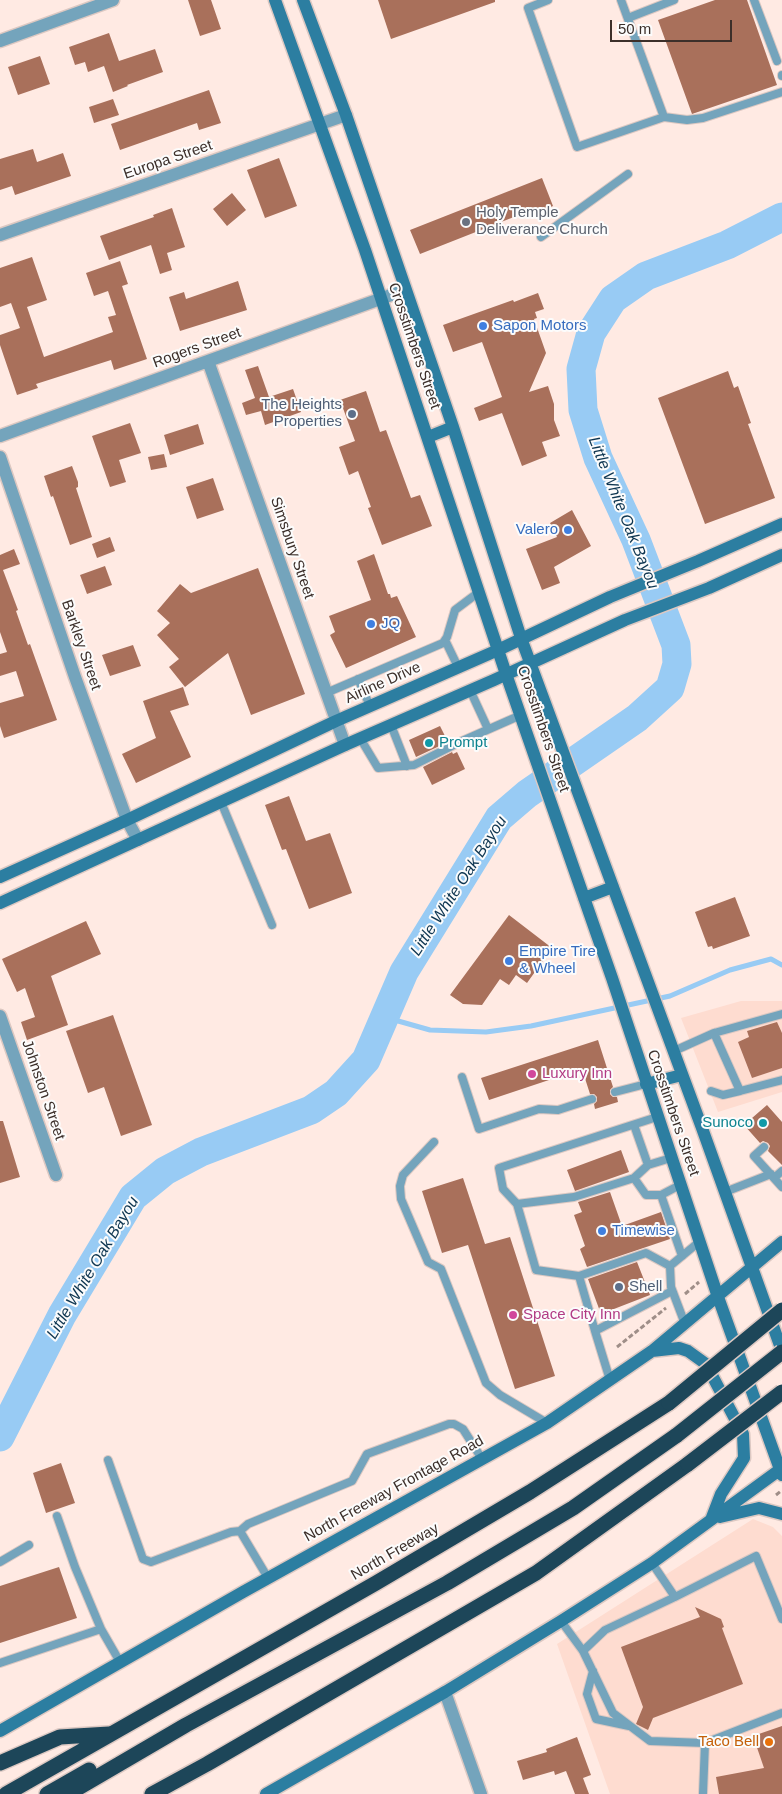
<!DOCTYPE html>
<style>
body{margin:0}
#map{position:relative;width:782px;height:1794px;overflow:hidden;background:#ffeae3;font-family:Arial,sans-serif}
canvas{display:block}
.scale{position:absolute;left:610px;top:20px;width:122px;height:22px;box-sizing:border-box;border:2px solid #3c2f2a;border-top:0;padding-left:6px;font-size:15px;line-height:18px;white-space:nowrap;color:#3c2f2a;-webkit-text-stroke:4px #fcfcfc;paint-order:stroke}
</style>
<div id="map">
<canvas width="782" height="1794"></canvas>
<div class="scale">50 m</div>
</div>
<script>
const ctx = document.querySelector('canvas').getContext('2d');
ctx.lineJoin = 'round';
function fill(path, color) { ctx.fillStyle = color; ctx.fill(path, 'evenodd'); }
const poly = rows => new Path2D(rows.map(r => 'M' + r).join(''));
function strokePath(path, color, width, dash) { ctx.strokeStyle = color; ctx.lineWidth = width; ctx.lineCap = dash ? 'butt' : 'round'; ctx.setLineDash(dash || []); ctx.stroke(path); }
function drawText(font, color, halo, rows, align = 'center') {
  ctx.font = font + ' Arial,sans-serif'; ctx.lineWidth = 4; ctx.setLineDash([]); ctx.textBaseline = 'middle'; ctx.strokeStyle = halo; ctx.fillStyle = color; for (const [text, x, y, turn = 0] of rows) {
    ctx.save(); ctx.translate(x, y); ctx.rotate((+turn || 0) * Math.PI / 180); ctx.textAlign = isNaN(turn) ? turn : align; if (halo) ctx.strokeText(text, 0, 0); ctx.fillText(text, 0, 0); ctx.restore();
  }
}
fill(poly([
 [741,1001,782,1001,782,1092,718,1112,681,1018],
 [753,1519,773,1527,782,1536,782,1794,610,1794,557,1644]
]), '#fedcd0');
strokePath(poly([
 [384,1017,430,1030,486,1032,531,1026,670,996,730,970,771,959,782,965]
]), '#98cbf4', 5);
strokePath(poly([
 [0,1437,62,1315,133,1197,165,1171,201,1152,311,1110,336,1093,366,1060,404,972,499,818,527,794,637,718,670,688,677,664,676,645,636,540,598,458,583,410,581,369,591,333,613,299,646,276,727,245,782,217]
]), '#98cbf4', 29);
fill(poly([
 [188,0,211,0,221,29,200,36],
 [378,0,495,0,495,2,391,39],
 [715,0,747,0,777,85,692,114,658,20],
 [109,33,119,61,155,49,163,72,127,85,128,86,113,92,104,66,88,72,85,62,75,65,69,47],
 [40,56,50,84,18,95,8,67],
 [209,90,221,123,199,130,197,123,120,150,111,124],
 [113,99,119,115,94,123,89,107],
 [33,149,37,162,63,153,71,176,15,195,12,186,0,190,0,159],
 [279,158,297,206,265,218,247,170],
 [542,178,553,206,526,218,524,213,420,254,410,230],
 [232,193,246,210,227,226,213,209],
 [172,208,185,247,167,253,172,270,160,274,151,245,109,260,100,236,154,217,153,215],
 [32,257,47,300,27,307,44,357,113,332,108,317,116,315,108,291,94,296,86,273,120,261,128,284,122,286,147,359,114,370,111,360,36,384,38,388,17,395,0,345,0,335,20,328,11,303,0,307,0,268],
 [238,281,247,310,180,331,169,297,184,292,186,299],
 [538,293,544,309,535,312,537,318,534,319,546,353,529,392,548,386,554,404,554,420,560,436,542,442,547,456,522,466,502,413,479,421,474,408,502,397,482,342,453,352,443,325,513,300,514,302],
 [258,366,269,397,293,389,301,412,265,425,261,411,246,415,242,403,255,398,245,370],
 [728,371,734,388,738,386,751,423,748,424,775,498,705,524,658,398],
 [366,391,380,432,386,430,411,498,420,495,432,526,382,545,368,508,371,507,358,471,349,475,339,447,355,441,340,400],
 [130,423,141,453,119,460,126,482,110,487,92,436],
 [198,424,204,444,170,455,164,435],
 [164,454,167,467,151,470,148,457],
 [72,466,78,482,78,487,76,488,92,537,70,545,53,496,51,497,44,476],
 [213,478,224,510,197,519,186,487],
 [572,510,591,546,554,567,560,583,542,590,526,549,557,537,550,523],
 [110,537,115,551,97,558,92,544],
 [14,549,20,564,3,570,18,610,16,611,28,645,30,644,57,720,4,738,0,726,0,703,24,696,16,671,0,676,0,654,7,652,0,632,0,555],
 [374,554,388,594,390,594,391,598,397,596,416,637,346,668,330,635,335,632,329,616,371,600,357,561],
 [105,566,112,585,87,594,80,575],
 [258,568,305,694,251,715,228,653,185,687,169,667,179,659,157,635,170,623,157,611,180,584,191,593],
 [133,645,141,666,110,676,102,655],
 [183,687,189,705,170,711,191,757,136,783,122,754,156,738,143,701],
 [440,726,448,742,416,757,409,740],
 [452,752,453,754,457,752,465,769,432,785,423,767],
 [289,796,306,841,330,833,352,893,309,909,286,849,282,850,265,805],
 [735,897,750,936,713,949,712,946,708,947,695,912],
 [509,915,552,948,527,983,516,975,509,985,500,979,482,1005,463,1004,450,995],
 [86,921,101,954,51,976,68,1025,27,1040,21,1022,35,1017,25,988,17,992,2,959],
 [113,1015,152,1125,121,1136,104,1087,88,1093,66,1031],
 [777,1022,782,1033,782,1068,752,1078,738,1042,749,1037,747,1031],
 [598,1040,613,1087,610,1090,610,1094,613,1097,617,1097,618,1102,595,1109,594,1104,597,1101,597,1097,594,1094,590,1094,582,1069,489,1100,481,1078],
 [767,1105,782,1122,782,1165,768,1151,770,1146,768,1143,763,1141,760,1143,744,1125],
 [0,1121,3,1121,20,1177,0,1183],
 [621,1150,629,1172,575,1191,567,1170],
 [463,1178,485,1244,510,1237,555,1376,515,1389,468,1245,442,1253,422,1191],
 [610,1192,622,1226,661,1212,670,1239,587,1267,580,1249,585,1246,574,1215,582,1212,578,1202],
 [637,1262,650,1295,601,1314,588,1279],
 [61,1463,75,1503,46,1513,33,1473],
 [59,1567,77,1618,0,1643,0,1586],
 [695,1607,721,1619,724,1627,722,1628,743,1684,653,1718,648,1730,636,1724,643,1707,621,1647,700,1617],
 [782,1726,782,1794,719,1794,716,1777,764,1768,753,1736],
 [577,1737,591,1775,583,1778,589,1794,575,1794,566,1771,555,1775,554,1771,523,1780,517,1761,547,1752,546,1749]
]), '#a9705b');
const lane = poly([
 [548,0,528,8,577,147,664,117,687,120,703,118,782,92],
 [621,0,664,117],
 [754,0,777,61],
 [628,18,674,0],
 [782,75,782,76],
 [541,237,628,174],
 [445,640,458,667],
 [358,679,370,706],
 [470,690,488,729],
 [326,693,443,643,447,637,455,610,479,592],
 [391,725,407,766],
 [360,738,378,768,414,765,462,741,521,715],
 [221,802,272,925],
 [782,1014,714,1033,740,1091,782,1080],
 [674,1051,714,1033],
 [462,1077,479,1129,539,1109,558,1110,592,1099],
 [711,1091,723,1095,740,1091],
 [615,1092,646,1084],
 [634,1125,648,1165],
 [434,1142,403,1175,400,1186,401,1199,428,1262,441,1269,486,1383,500,1395,547,1423],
 [764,1147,754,1156,782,1187],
 [634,1178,646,1195,661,1195],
 [774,1178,782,1171],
 [680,1185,661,1195,682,1256],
 [725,1192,771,1174],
 [517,1204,574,1197,634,1178,648,1165,671,1158],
 [579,1276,536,1270,517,1204,503,1189,499,1168,657,1117],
 [685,1324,671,1287,670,1266,699,1242],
 [595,1331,579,1276,646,1253,670,1266],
 [610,1380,595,1331,672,1291],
 [108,1460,143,1559,151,1562,231,1532,240,1531,248,1524,352,1481,367,1454,449,1424,454,1424,463,1429,482,1459],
 [57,1516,75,1567,101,1629,120,1662],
 [240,1531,268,1578],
 [0,1562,29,1545],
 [675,1597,756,1556,782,1619],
 [561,1621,583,1651,613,1713,650,1741,705,1743,782,1713],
 [583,1651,605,1630,675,1597,652,1563],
 [0,1663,101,1629],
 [593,1671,587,1694,596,1719,629,1726],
 [703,1794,705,1743]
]);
const street = poly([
 [0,41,113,0],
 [0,235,346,115],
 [208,361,345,745],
 [0,436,405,290],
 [0,457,75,677,127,820,138,840],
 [0,1016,56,1175],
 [445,1692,481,1794]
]);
const secondary = poly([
 [275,0,365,250,506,674,612,978,718,1297,782,1475],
 [303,0,346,115,453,427,521,638,702,1128,782,1351],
 [428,437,453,427],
 [0,877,127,820,336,721,498,650,610,597,698,561,782,524],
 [584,898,613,887],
 [0,903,345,745,494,680,625,620,709,588,782,555],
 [646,1084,682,1075],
 [652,1351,679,1348,688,1351,706,1364,743,1434,744,1458,721,1494,711,1520],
 [720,1517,759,1508,782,1514],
 [0,1731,243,1592,547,1423,652,1351,782,1242],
 [266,1794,445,1692,561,1621,652,1563,782,1468]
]);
const highway = poly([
 [0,1763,60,1737,109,1734],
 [6,1794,376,1583,530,1492,669,1403],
 [47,1794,89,1770],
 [68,1794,186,1725,447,1583,573,1508,677,1435],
 [152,1794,207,1764,536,1573,688,1464]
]);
strokePath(lane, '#dcc8c2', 10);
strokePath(street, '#dcc8c2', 15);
strokePath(secondary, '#dcc8c2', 15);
strokePath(highway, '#dcc8c2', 18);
strokePath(poly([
 [685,1294,699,1282],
 [617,1347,666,1308],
 [776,1495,781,1491]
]), '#9f8e88', 3, [5, 2.5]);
strokePath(lane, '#74a4bc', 8);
strokePath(street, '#74a4bc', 12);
strokePath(secondary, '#2c7ea1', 12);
strokePath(highway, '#1d4659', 15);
const highwayBridge = poly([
 [669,1403,782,1310],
 [677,1435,782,1352],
 [688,1464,782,1392]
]);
strokePath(highwayBridge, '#dcc8c2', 18, []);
strokePath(highwayBridge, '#1d4659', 15);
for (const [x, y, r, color] of [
 [466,222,5,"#6b7280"],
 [483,326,5,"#3f7fe0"],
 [352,414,5,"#5c6f8a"],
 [568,530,5,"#3f7fe0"],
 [371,624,5,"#3f7fe0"],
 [429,743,5,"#0f9aa8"],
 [509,961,5,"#3f7fe0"],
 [532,1074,5,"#d1479c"],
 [763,1123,5,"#0f9aa8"],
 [602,1231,5,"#3f7fe0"],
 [619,1287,5,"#5c6f8a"],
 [513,1315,5,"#d1479c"],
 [769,1742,5,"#e8710a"]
]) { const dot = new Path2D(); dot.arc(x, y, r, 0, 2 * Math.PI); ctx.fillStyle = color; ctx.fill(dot); strokePath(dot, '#fcfcfc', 2); }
drawText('15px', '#3c2f2a', '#fcfcfc', [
 ["Europa Street",168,160,-19],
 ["Crosstimbers Street",414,346,71],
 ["Rogers Street",197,348,-20],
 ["Simsbury Street",292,548,71],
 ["Barkley Street",81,645,71],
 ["Airline Drive",383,683,-24],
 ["Crosstimbers Street",543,729,71],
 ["Johnston Street",43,1090,71],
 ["Crosstimbers Street",673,1113,71],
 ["North Freeway Frontage Road",394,1489,-29],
 ["North Freeway",395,1552,-30]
]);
drawText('15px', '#5b616d', '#fcfcfc', [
 ["Holy Temple",476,213],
 ["Deliverance Church",476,230]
], 'left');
drawText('15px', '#366cbe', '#fcfcfc', [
 ["Sapon Motors",493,326],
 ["Valero",558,530,"right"],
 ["JQ",381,624],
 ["Empire Tire",519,952],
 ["& Wheel",519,969],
 ["Timewise",612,1231]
], 'left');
drawText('15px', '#4e5e75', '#fcfcfc', [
 ["The Heights",342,405],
 ["Properties",342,422],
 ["Shell",629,1287,"left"]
], 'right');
drawText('15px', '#0d838f', '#fcfcfc', [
 ["Prompt",439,743],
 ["Sunoco",753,1123,"right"]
], 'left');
drawText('15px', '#b23c85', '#fcfcfc', [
 ["Luxury Inn",542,1074],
 ["Space City Inn",523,1315]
], 'left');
drawText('15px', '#c56008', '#fcfcfc', [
 ["Taco Bell",759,1742]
], 'right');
drawText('italic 16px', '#0e3651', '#fcfcfc', [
 ["Little White Oak Bayou",623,513,68],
 ["Little White Oak Bayou",459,886,-57],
 ["Little White Oak Bayou",93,1268,-59]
]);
</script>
